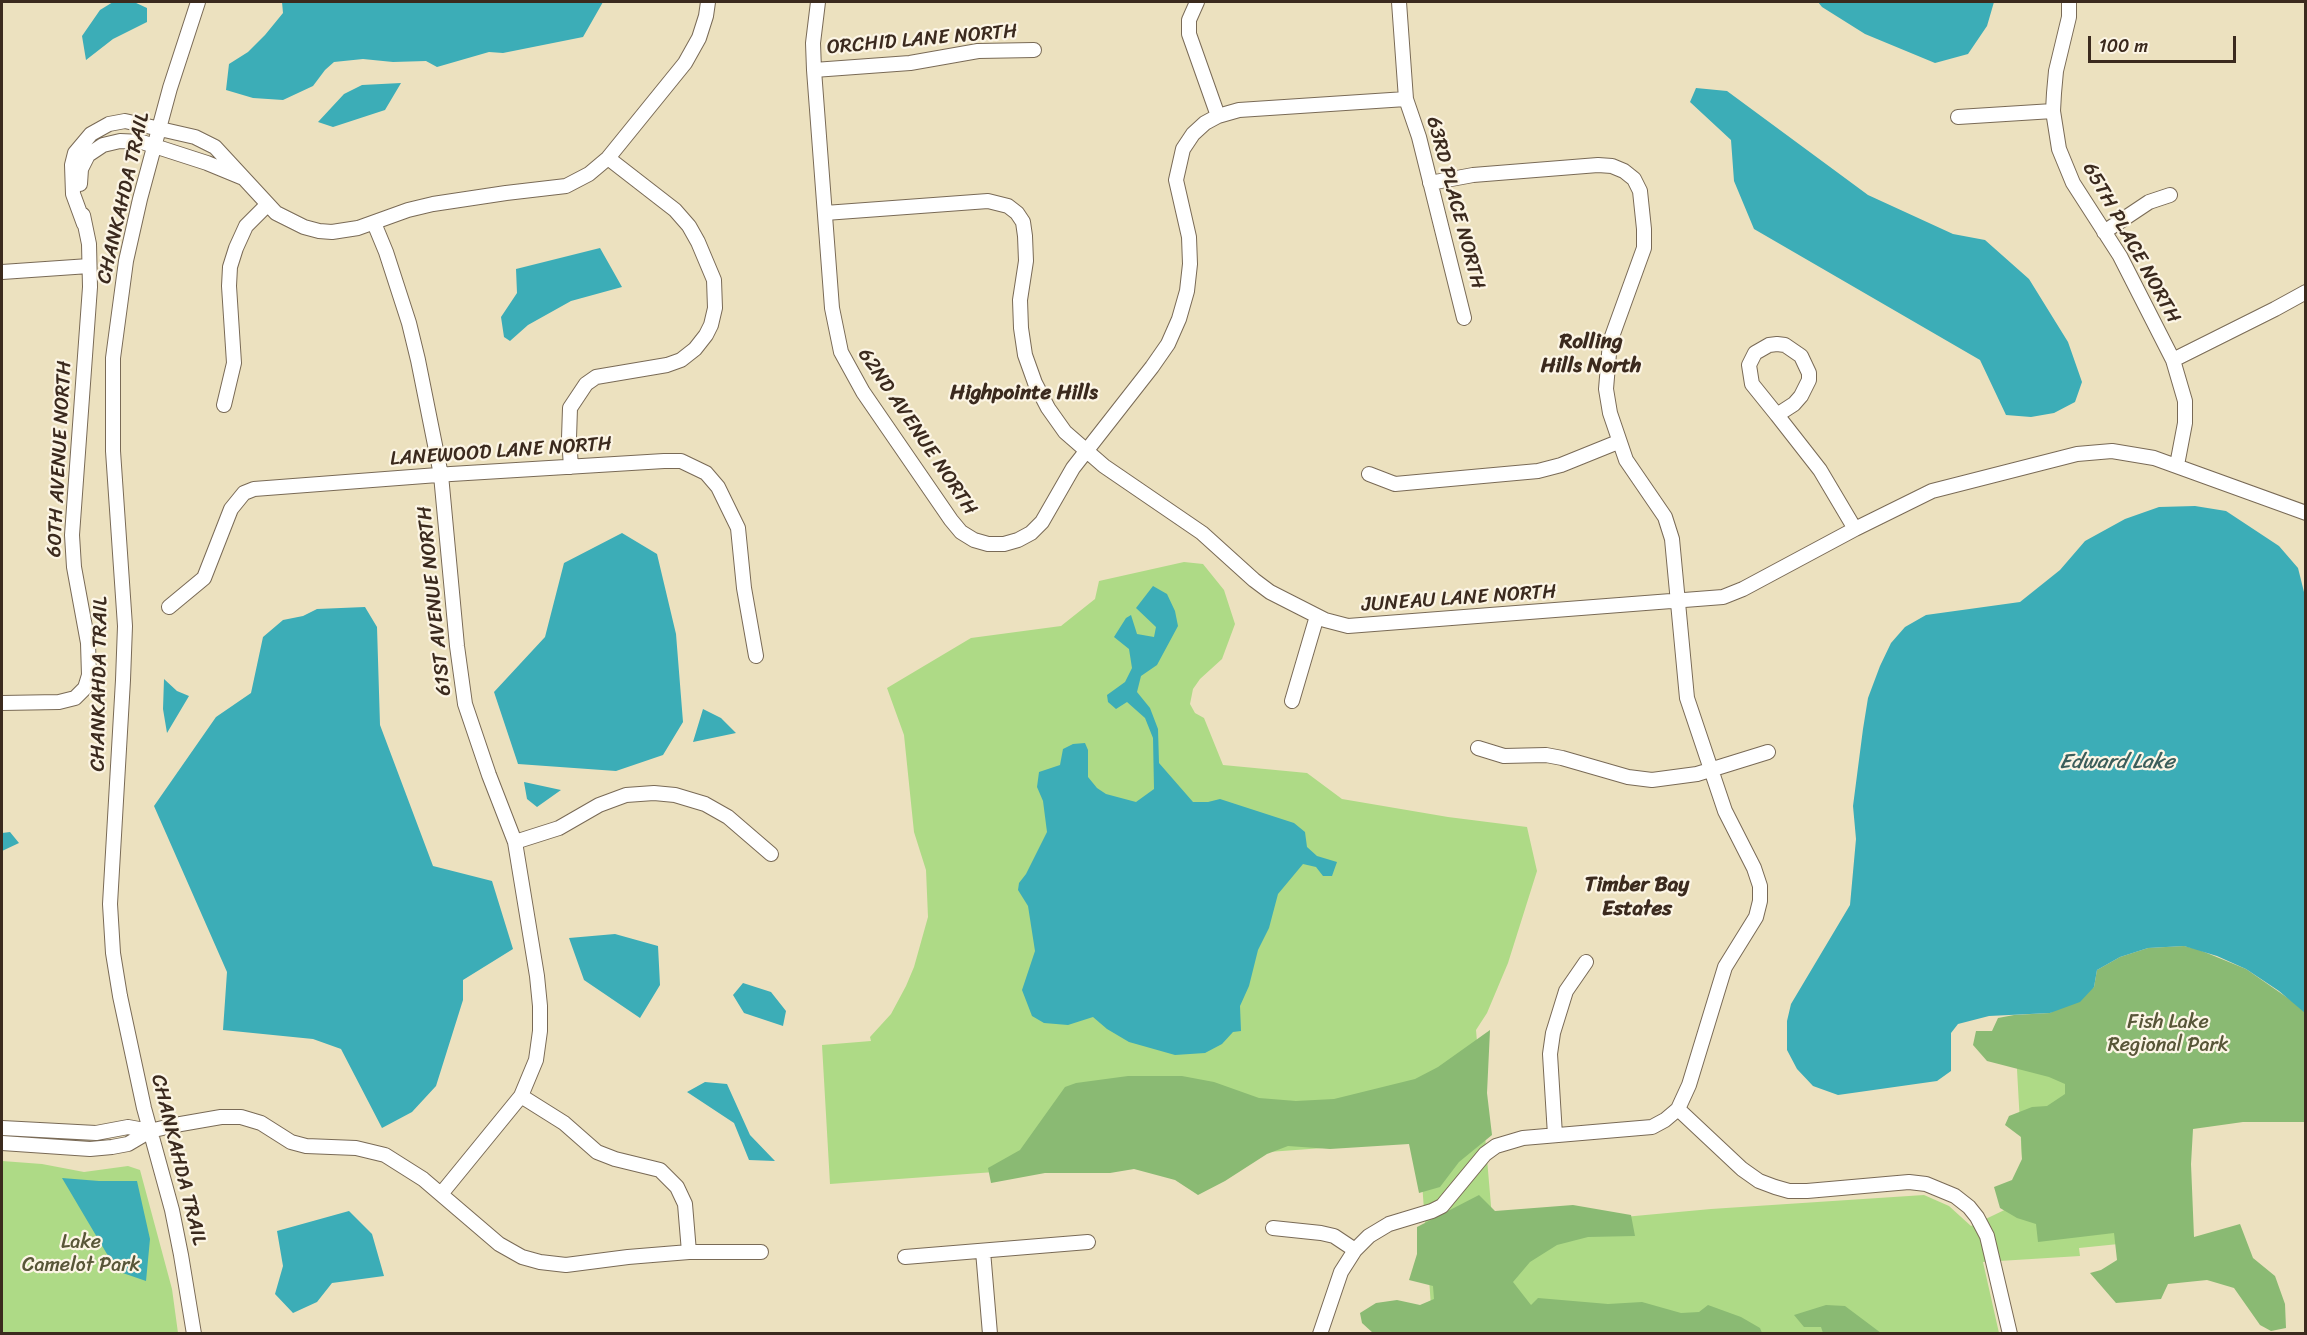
<!DOCTYPE html>
<style>
body{margin:0}
#map{position:relative;width:2307px;height:1335px;overflow:hidden;background:#ece1bf;font-family:Sriracha,sans-serif}
canvas{display:block}
.frame{position:absolute;inset:0;border:3px solid #3b2a1e;pointer-events:none}
.scale{position:absolute;left:2088px;top:36px;width:148px;height:27px;box-sizing:border-box;border:3px solid #3b2a1e;border-top:0;padding-left:8px;font-size:18px;line-height:21px;white-space:nowrap;color:#3b2a1e;-webkit-text-stroke:4px #fcf5e5;paint-order:stroke}
</style>
<div id="map">
<canvas width="2307" height="1335"></canvas>
<div class="frame"></div>
<div class="scale">100 m</div>
</div>
<script>
const ctx = document.querySelector('canvas').getContext('2d');
ctx.lineJoin = 'round';
function fill(path, color) { ctx.fillStyle = color; ctx.fill(path, 'evenodd'); }
const poly = rows => new Path2D(rows.map(r => 'M' + r).join(''));
function strokePath(path, color, width, dash) { ctx.strokeStyle = color; ctx.lineWidth = width; ctx.lineCap = dash ? 'butt' : 'round'; ctx.setLineDash(dash || []); ctx.stroke(path); }
function drawText(font, color, halo, rows, align = 'center') {
  ctx.font = font + ' Sriracha,sans-serif'; ctx.lineWidth = 4.5; ctx.setLineDash([]); ctx.textBaseline = 'middle'; ctx.strokeStyle = halo; ctx.fillStyle = color; for (const [text, x, y, turn = 0] of rows) {
    ctx.save(); ctx.translate(x, y); ctx.rotate((+turn || 0) * Math.PI / 180); ctx.textAlign = isNaN(turn) ? turn : align; if (halo) ctx.strokeText(text, 0, 0); ctx.fillText(text, 0, 0); ctx.restore();
  }
}
fill(poly([
 [1184,562,1203,564,1224,590,1235,624,1222,659,1200,679,1193,689,1190,704,1195,713,1204,718,1223,765,1307,773,1342,799,1448,817,1527,827,1537,871,1508,963,1487,1013,1476,1030,1493,1229,1711,1209,1924,1195,1949,1206,1971,1226,2017,1204,2023,1178,2014,1015,2306,1110,2181,1121,2188,1237,2079,1248,2080,1256,1983,1262,1999,1333,1433,1334,1419,1141,830,1184,822,1045,871,1041,870,1037,891,1014,906,986,914,967,928,917,926,870,914,832,904,735,887,688,971,638,1061,626,1095,599,1099,581],
 [2,1161,42,1164,84,1172,128,1166,140,1170,172,1289,178,1333,2,1333]
]), '#aeda86');
fill(poly([
 [2184,946,2197,949,2246,969,2305,1010,2305,1122,2243,1122,2193,1129,2191,1164,2194,1237,2240,1224,2253,1258,2275,1276,2285,1304,2286,1328,2271,1331,2260,1325,2234,1288,2207,1280,2168,1284,2161,1299,2116,1303,2090,1273,2101,1270,2117,1260,2114,1233,2038,1242,2036,1224,2017,1218,2000,1208,1994,1187,2012,1180,2022,1159,2021,1137,2005,1125,2009,1116,2032,1107,2047,1106,2065,1094,2065,1084,2049,1077,1987,1061,1973,1045,1976,1031,1992,1031,1998,1018,2014,1015,2050,1013,2094,987,2097,970,2120,957,2148,948],
 [1490,1030,1487,1093,1492,1135,1459,1162,1440,1187,1419,1193,1409,1144,1330,1149,1288,1146,1267,1154,1225,1181,1198,1195,1175,1180,1134,1169,1110,1173,1045,1173,991,1183,988,1168,1020,1150,1065,1087,1076,1083,1128,1076,1182,1076,1214,1082,1259,1098,1296,1101,1334,1099,1415,1079,1438,1067],
 [1479,1195,1495,1211,1573,1205,1631,1215,1635,1236,1588,1237,1557,1245,1530,1262,1513,1282,1531,1305,1538,1298,1608,1304,1642,1302,1681,1313,1699,1312,1708,1305,1741,1317,1760,1328,1762,1333,1373,1333,1362,1323,1360,1313,1376,1303,1397,1300,1420,1305,1434,1299,1433,1286,1409,1280,1417,1254,1417,1227],
 [1826,1305,1845,1306,1881,1333,1823,1333,1821,1327,1804,1327,1794,1315]
]), '#8aba73');
fill(poly([
 [113,2,134,2,147,8,147,22,113,39,86,60,82,36,100,10],
 [282,2,603,2,583,37,503,53,489,52,437,67,426,61,393,62,363,59,334,62,325,70,313,86,283,100,253,98,226,90,229,64,248,52,265,35,283,13],
 [1818,2,1994,2,1987,26,1968,54,1935,63,1865,34,1822,7],
 [401,83,385,110,333,127,318,122,344,94,362,85],
 [1696,88,1727,91,1868,195,1953,234,1985,240,2029,279,2068,342,2082,382,2075,402,2054,413,2031,417,2006,415,1980,360,1754,229,1734,181,1731,140,1690,102],
 [600,248,622,287,571,301,528,325,510,341,504,337,501,317,517,293,516,269],
 [2195,506,2226,511,2279,546,2298,568,2304,592,2305,1013,2279,991,2246,969,2217,956,2184,946,2148,948,2120,957,2097,970,2094,987,2080,1002,2050,1013,1989,1016,1958,1024,1951,1033,1951,1071,1937,1081,1838,1095,1813,1086,1797,1069,1787,1050,1787,1021,1791,1004,1850,905,1856,839,1853,806,1863,729,1868,698,1880,666,1891,643,1905,627,1926,615,2020,602,2060,570,2085,541,2125,519,2159,507],
 [622,533,657,554,676,634,683,722,663,755,616,771,518,764,494,692,545,637,564,563],
 [1153,586,1167,594,1175,611,1178,626,1157,665,1141,676,1137,692,1150,708,1158,729,1159,763,1193,802,1208,802,1220,799,1294,823,1305,832,1307,847,1317,856,1337,862,1332,876,1323,876,1316,867,1303,864,1278,894,1269,928,1258,950,1249,986,1240,1006,1241,1031,1233,1032,1222,1044,1205,1053,1175,1055,1129,1042,1107,1029,1093,1017,1068,1025,1044,1023,1032,1016,1022,990,1035,951,1028,906,1018,890,1019,883,1026,874,1047,832,1043,801,1037,787,1039,772,1060,765,1063,749,1073,744,1085,743,1088,750,1088,777,1097,788,1106,794,1136,802,1154,789,1153,738,1145,718,1127,702,1116,709,1108,702,1107,695,1125,682,1132,668,1129,649,1114,637,1126,618,1131,615,1137,634,1154,637,1156,627,1136,608],
 [365,607,377,627,380,725,433,866,492,881,513,949,463,980,463,1000,436,1086,412,1112,382,1128,341,1049,313,1039,223,1030,227,972,154,806,216,717,251,693,263,637,283,620,303,616,317,609],
 [164,679,177,691,189,696,167,733,163,709],
 [703,709,721,718,736,733,693,742],
 [524,782,561,790,537,807,527,799],
 [10,832,19,843,2,851,2,833],
 [615,934,658,946,660,985,640,1018,584,980,569,938],
 [743,983,771,992,786,1011,783,1026,744,1013,733,995],
 [705,1082,727,1084,750,1135,775,1161,749,1160,734,1123,687,1092],
 [62,1178,99,1181,137,1181,150,1239,146,1281,117,1271],
 [349,1211,372,1234,384,1276,332,1283,317,1302,293,1313,275,1294,283,1266,277,1231]
]), '#3cadb7');
const minor = poly([
 [818,2,813,43,814,70,832,308,841,352,863,392,951,520,961,532,974,540,988,544,1004,544,1018,540,1031,533,1042,522,1073,468,1152,367,1168,344,1179,319,1187,291,1190,264,1189,237,1176,180,1183,149,1193,134,1205,123,1218,116,1239,110,1406,99],
 [1197,2,1189,20,1189,34,1218,116],
 [1399,2,1406,99,1419,137,1464,318],
 [2069,2,2069,17,2056,71,2054,93,2053,111,2059,149,2073,183,2120,256,2173,360,2185,401,2185,423,2177,465],
 [814,70,910,63,978,51,1034,50],
 [1958,117,2053,111],
 [80,184,81,169,88,155,103,145,120,141,142,142,207,163,241,177],
 [825,213,988,201,1008,206,1017,213,1023,222,1025,236,1026,261,1020,300,1021,328,1025,355,1035,383,1048,408,1065,432,1104,466,1202,533,1254,580,1270,592,1325,620,1348,626,1723,597,1743,589,1855,529,1932,491,2077,454,2112,451,2154,458,2306,513],
 [374,223,386,252,409,323,418,360,441,475,457,646,465,704,489,775,515,842,537,976,540,1006,540,1031,536,1060,521,1096,441,1194],
 [84,224,73,194,72,165,75,153,91,134,109,124,125,121,195,137,215,147,276,213,304,227,319,231,332,232,358,228,408,210,433,204,506,193,566,186,589,174,608,158,685,63,699,38,706,16,708,2],
 [2104,232,2149,202,2170,195],
 [2,272,89,266],
 [2173,360,2275,309,2306,292],
 [224,405,234,363,229,286,230,267,236,248,246,226,267,205],
 [1777,415,1752,384,1749,365,1755,353,1769,345,1777,344,1785,345,1801,356,1809,373,1809,380,1801,396,1794,404,1777,415,1820,470,1855,529],
 [571,467,569,438,570,408,586,384,596,377,667,365,681,360,695,349,706,335,711,325,715,308,714,280,698,242,689,226,675,210,608,158],
 [1369,474,1395,484,1538,471,1561,465,1618,442],
 [169,607,204,578,231,509,244,493,254,489,451,474,664,461,681,461,706,473,718,487,738,528,744,588,756,656],
 [1292,701,1317,616],
 [2,703,59,702,75,698,85,688,89,675,88,643,74,567,72,535,90,287,89,244,83,215],
 [1478,748,1504,756,1546,755,1562,758,1628,777,1652,780,1697,774,1768,752],
 [515,842,559,828,599,805,626,795,654,793,675,795,705,804,728,817,771,854],
 [521,1096,564,1123,597,1152,615,1159,660,1170,677,1187,685,1204,689,1252],
 [1678,1109,1742,1169,1759,1181,1775,1187,1789,1191,1807,1191,1909,1182,1926,1184,1955,1196,1969,1207,1977,1217,1987,1236,2010,1334],
 [2,1128,96,1133,128,1127,150,1131],
 [1555,1135,1550,1054,1553,1033,1566,991,1586,962],
 [2,1143,90,1149,112,1147,128,1144,150,1131,175,1125,221,1117,241,1117,261,1123,291,1142,306,1146,356,1148,385,1155,423,1179,499,1244,522,1257,540,1262,566,1265,628,1257,689,1252,761,1252],
 [1273,1228,1321,1233,1334,1236,1355,1250],
 [983,1251,990,1334],
 [905,1257,1088,1242],
 [194,1334,181,1255,172,1210,144,1108,120,996,113,953,110,904,123,680,125,626,113,451,113,358,126,261,140,199,170,88,198,2],
 [1320,1334,1341,1272,1355,1250,1369,1236,1389,1224,1432,1211,1442,1206,1485,1154,1496,1146,1523,1138,1652,1127,1665,1120,1678,1109,1689,1085,1725,967,1756,917,1760,901,1760,886,1754,868,1725,811,1687,698,1672,539,1665,517,1626,460,1610,413,1606,389,1610,342,1644,248,1644,229,1640,191,1634,179,1624,171,1612,166,1598,165,1473,175,1430,183]
]);
strokePath(minor, '#796a56', 16);
strokePath(minor, '#fff', 14);
drawText('20px', '#3b2a1e', '#fcf5e5', [
 ["ORCHID LANE NORTH",922,40,-5],
 ["CHANKAHDA TRAIL",124,198,-77],
 ["63RD PLACE NORTH",1455,203,75],
 ["65TH PLACE NORTH",2131,243,61],
 ["62ND AVENUE NORTH",917,432,56],
 ["LANEWOOD LANE NORTH",501,452,-4],
 ["60TH AVENUE NORTH",60,459,-87],
 ["JUNEAU LANE NORTH",1459,599,-4],
 ["61ST AVENUE NORTH",435,601,-96],
 ["CHANKAHDA TRAIL",100,684,-89],
 ["CHANKAHDA TRAIL",178,1160,76]
]);
drawText('20px', '#585638', '#fcf5e5', [
 ["Fish Lake",2168,1023],
 ["Regional Park",2168,1046],
 ["Lake",81,1243],
 ["Camelot Park",81,1266]
]);
drawText('bold 21px', '#3b2a1e', '#fcf5e5', [
 ["Rolling",1591,343],
 ["Hills North",1591,367],
 ["Highpointe Hills",1024,394],
 ["Timber Bay",1637,886],
 ["Estates",1637,910]
]);
drawText('italic 21px', '#3b5e5b', '#fcf5e5', [
 ["Edward Lake",2117,763]
]);
</script>
